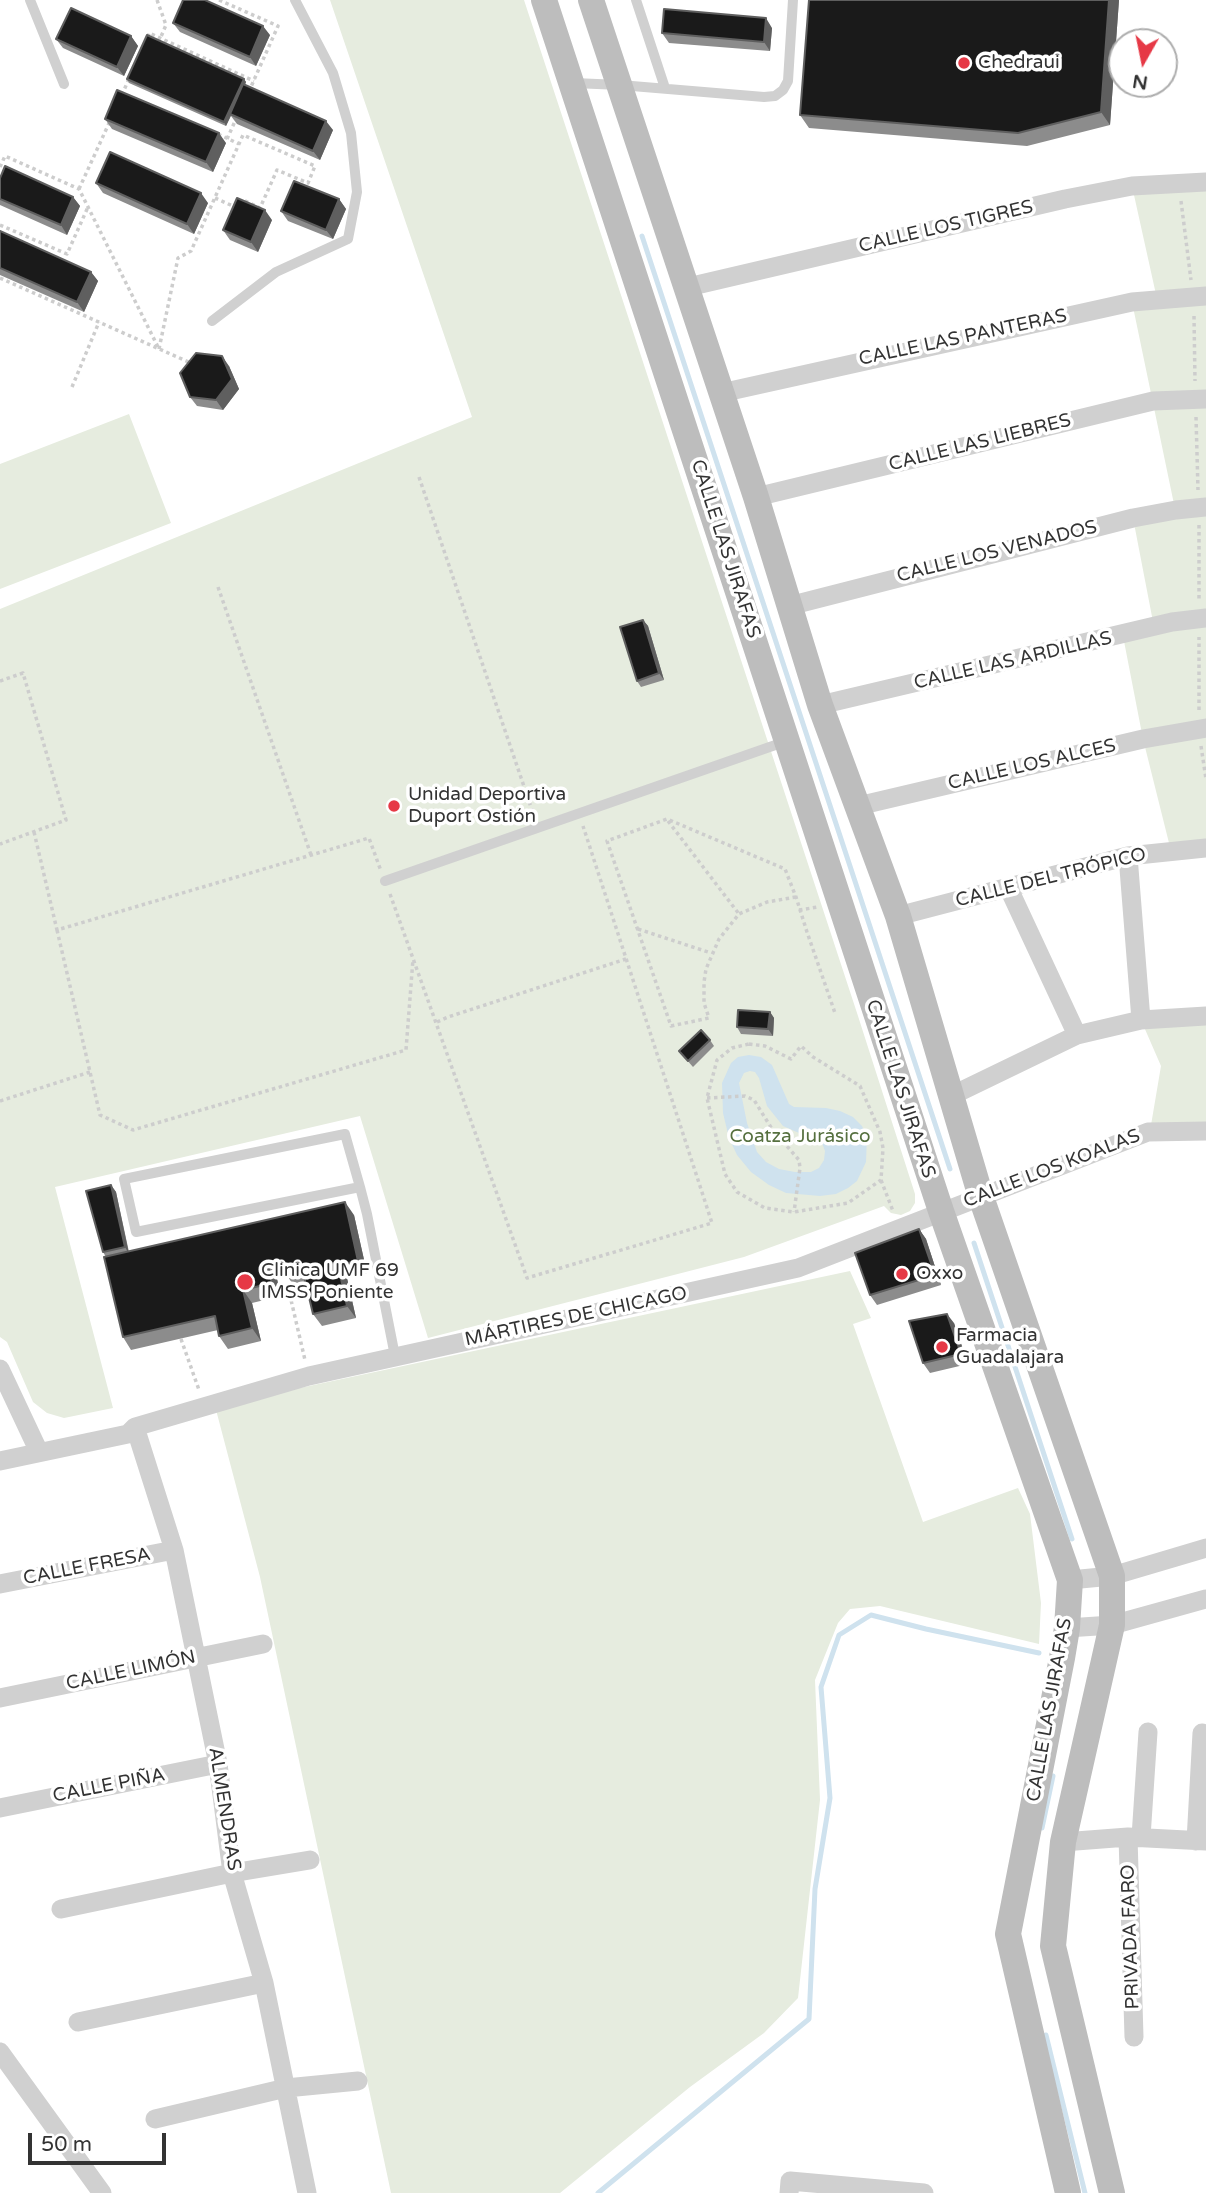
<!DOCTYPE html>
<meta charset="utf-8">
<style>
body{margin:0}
#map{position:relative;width:1206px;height:2193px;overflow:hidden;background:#fff;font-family:"Varela Round",sans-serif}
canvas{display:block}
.north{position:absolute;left:1108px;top:28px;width:70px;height:70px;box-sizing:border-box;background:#fff;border:2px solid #adadad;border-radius:50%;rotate:189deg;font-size:19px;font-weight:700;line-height:28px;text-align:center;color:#333}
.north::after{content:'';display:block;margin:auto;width:24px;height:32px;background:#e63946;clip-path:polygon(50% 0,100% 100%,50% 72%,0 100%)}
.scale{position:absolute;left:28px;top:2133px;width:138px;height:32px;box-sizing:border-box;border:4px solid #333;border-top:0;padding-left:9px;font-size:21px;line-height:24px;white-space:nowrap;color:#333;-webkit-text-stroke:5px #fff;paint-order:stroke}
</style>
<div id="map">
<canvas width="1206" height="2193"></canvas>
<div class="north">N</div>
<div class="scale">50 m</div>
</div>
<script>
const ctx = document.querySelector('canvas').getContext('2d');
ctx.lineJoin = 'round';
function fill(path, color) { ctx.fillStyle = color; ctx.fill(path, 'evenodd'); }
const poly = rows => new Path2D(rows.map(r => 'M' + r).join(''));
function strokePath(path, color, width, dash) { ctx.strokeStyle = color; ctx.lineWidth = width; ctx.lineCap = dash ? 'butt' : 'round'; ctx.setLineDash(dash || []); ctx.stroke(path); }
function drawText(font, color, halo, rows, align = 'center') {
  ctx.font = font + ' "Varela Round",sans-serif'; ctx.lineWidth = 7; ctx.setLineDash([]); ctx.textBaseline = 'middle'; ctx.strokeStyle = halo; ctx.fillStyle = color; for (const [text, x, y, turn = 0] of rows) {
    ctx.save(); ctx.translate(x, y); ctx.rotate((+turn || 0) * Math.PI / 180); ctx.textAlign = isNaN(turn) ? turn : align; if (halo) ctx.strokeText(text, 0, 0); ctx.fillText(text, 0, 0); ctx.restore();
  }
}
fill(poly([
 [330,0,524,0,858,1016,915,1194,915,1203,910,1211,901,1215,891,1213,884,1206,744,1257,428,1338,360,1116,55,1187,113,1408,64,1418,47,1413,33,1402,7,1342,0,1337,0,609,472,417],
 [1206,182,1206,848,1171,851,1143,739,1123,636,1154,627,1133,518,1175,509,1132,302,1157,299,1132,186],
 [129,414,171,523,0,589,0,464],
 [1206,1016,1206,1132,1150,1131,1161,1066,1141,1020],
 [850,1271,871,1318,853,1324,923,1522,1018,1488,1030,1514,1041,1603,1039,1644,880,1606,850,1609,838,1623,815,1680,820,1800,798,1998,764,2033,690,2087,560,2193,391,2193,260,1577,215,1406]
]), '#e6ecdf');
fill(poly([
 [749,1055,761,1057,772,1065,789,1104,794,1107,826,1108,840,1111,853,1117,862,1126,867,1137,866,1162,857,1181,848,1188,836,1194,820,1196,786,1193,769,1185,751,1172,737,1155,729,1138,723,1113,722,1083,731,1063,738,1057],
 [750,1071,755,1072,759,1078,767,1106,783,1126,822,1143,825,1151,824,1160,819,1168,811,1172,795,1172,779,1169,766,1162,757,1152,747,1123,739,1083,744,1073]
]), '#cfe2ee');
strokePath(poly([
 [642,236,950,1169],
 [974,1243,1072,1539],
 [1042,1828,1053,1776],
 [1046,2035,1085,2193],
 [598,2193,809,2019,815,1889,830,1798,821,1687,839,1635,871,1615,926,1629,1039,1653]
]), '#cfe2ee', 5);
strokePath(poly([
 [157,0,166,25,160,39],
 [219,0,278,26,250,89],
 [148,37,149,33,254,81],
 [122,95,130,76],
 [218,134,239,144],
 [227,139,236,119],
 [0,167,5,156,79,189,158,347],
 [79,189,110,121],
 [215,198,235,207],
 [1181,201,1191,280],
 [0,225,67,254,88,207],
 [0,278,193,364],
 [1194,316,1195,381],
 [159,349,178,258,191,251,243,135,315,166,308,183,277,170,260,208,243,200,242,202],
 [72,387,99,322],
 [1196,417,1198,490],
 [419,477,534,816],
 [1199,525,1199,602],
 [218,587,311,855],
 [0,681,23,673,66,820,0,844],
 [1199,710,1199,637],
 [1201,746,1206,779],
 [668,821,739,914],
 [34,832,57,930,369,838,381,871],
 [390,894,527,1278,712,1223,583,826],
 [796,897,767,902,739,914,719,939,706,969,704,982,704,1003,709,1018,671,1026,607,841,667,819,785,869,796,897,807,932,835,1013],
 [799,910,818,907],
 [638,929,711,953],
 [57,930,100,1115,133,1130,406,1050,413,959],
 [437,1022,448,1017,626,959],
 [749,1044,765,1046,791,1059,801,1046,813,1057,860,1086,880,1132,883,1148,881,1180,848,1203,794,1212,765,1208,737,1192,725,1174,707,1098,717,1060,732,1048,749,1044],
 [707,1098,745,1096,754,1100,772,1129,799,1160,800,1168,794,1212],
 [0,1101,90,1072],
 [881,1180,893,1211],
 [288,1287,305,1360],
 [181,1339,199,1390]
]), '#cdcdcd', 3.5, [3.5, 3.5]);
strokePath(poly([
 [30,0,64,84],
 [636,0,665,88],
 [574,83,620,85,764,97,775,96,783,90,788,81,793,0],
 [212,321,276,272,348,239,357,192,351,133,333,73,295,0],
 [385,881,784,742],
 [360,1187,136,1232,124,1179,345,1134,360,1187,367,1214,395,1356]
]), '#d0d0d0', 10);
strokePath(poly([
 [688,287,1065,199,1132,186,1206,182],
 [721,393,1132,302,1206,296],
 [756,497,1153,401,1206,399],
 [789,606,1133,518,1176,510,1206,507],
 [820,705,1172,622,1206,618],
 [858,806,1143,739,1206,728],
 [1128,856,1141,1020],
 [1009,889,1077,1035],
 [898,916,1128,856,1206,848],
 [953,1095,1077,1035,1141,1020,1206,1016],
 [0,1369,39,1452],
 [135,1427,174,1550,218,1764,232,1873,264,1983,307,2193],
 [0,1461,128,1434,135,1427,309,1376,798,1268,1148,1132,1206,1131],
 [1070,1580,1112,1576,1206,1548],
 [0,1584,174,1550],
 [1067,1628,1112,1625,1206,1599],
 [0,1698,263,1644],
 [0,1808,218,1764],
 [1128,1837,1134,2037],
 [1141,1837,1148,1732],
 [1196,1841,1202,1733],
 [1063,1842,1128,1837,1206,1841],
 [61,1909,232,1873,310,1860],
 [78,2022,264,1983],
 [0,2052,102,2193],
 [155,2119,286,2088,358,2081],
 [789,2193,790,2181,924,2193]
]), '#d0d0d0', 19);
strokePath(poly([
 [544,0,941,1211,1070,1580,1067,1628,1062,1658,1008,1934,1068,2193],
 [591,0,756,497,820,705,898,916,981,1197,1112,1576,1112,1625,1063,1842,1053,1946,1112,2193]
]), '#bdbdbd', 26);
fill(poly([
 [1119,0,1110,125,1027,146,809,128,800,115],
 [173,23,270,35,256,66,180,32],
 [772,28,770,51,669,43,662,33],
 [131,36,138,46,124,76,63,48,56,39],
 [127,79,244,79,246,82,245,85,333,130,320,160,237,124,231,116,226,126,129,83],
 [105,119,226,143,213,172,112,129],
 [0,178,73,197,80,206,67,235,0,205],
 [96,183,208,203,194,234,103,193],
 [339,199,346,209,333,239,288,221,281,211],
 [272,220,258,252,230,240,223,230],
 [0,231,91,272,98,281,84,312,0,275],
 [229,366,239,389,223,410,197,406,190,397],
 [643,620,648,626,664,680,641,687,637,681],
 [770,1012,774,1018,773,1036,741,1034,737,1027],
 [710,1040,714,1046,693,1067,679,1051],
 [111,1185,116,1192,129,1252,354,1215,367,1273,347,1278,356,1318,322,1326,313,1314,306,1286,296,1289,288,1277,277,1279,281,1296,252,1303,261,1341,228,1349,219,1336,218,1330,131,1350,123,1337,106,1257,103,1252],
 [919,1229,926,1239,941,1285,877,1305,870,1295],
 [954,1323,968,1364,930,1373,923,1363]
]), '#8c8c8c');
fill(poly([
 [1109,0,1119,0,1110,125,1101,112],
 [766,18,772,28,770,51,764,42],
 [263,26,270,35,256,66,250,57],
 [131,36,138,46,124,76,117,67],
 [244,79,246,82,226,126,224,122],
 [326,121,333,130,320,160,313,151],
 [219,133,226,143,213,172,206,162],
 [201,193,208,203,194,234,187,224],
 [73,197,80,206,67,235,61,225],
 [339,199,346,209,333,239,326,230],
 [265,210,272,220,258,252,251,242],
 [91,272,98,281,84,312,77,302],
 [222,356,229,366,239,389,223,410,216,400],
 [643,620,648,626,664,680,659,673],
 [770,1012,774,1018,773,1036,768,1029],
 [111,1185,116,1192,129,1254,125,1247],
 [345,1202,354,1215,367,1273,358,1261],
 [919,1229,926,1239,941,1285,935,1275],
 [338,1265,347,1278,356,1318,347,1306],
 [268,1267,277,1279,281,1296,272,1283],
 [243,1290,252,1303,261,1341,252,1328],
 [947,1314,954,1323,968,1364,961,1354]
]), '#5f5f5f');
const building = poly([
 [183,0,205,0,263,26,250,57,173,23,183,0],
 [809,0,1109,0,1101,112,1018,133,800,115,809,0],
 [71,8,131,36,117,67,56,39,71,8],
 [664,9,766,18,764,42,662,33,664,9],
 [147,35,244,79,224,122,127,79,147,35],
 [243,84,326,121,313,151,230,114,243,84],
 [117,90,219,133,206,162,105,119,117,90],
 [110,152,201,193,187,224,96,183,110,152],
 [5,166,73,197,61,225,0,199,0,178,5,166],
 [294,181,339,199,326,230,281,211,294,181],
 [237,198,265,210,251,242,223,230,237,198],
 [0,231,91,272,77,302,0,268,0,231],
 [196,353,222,356,232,379,216,400,190,397,180,373,196,353],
 [643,620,659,673,637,681,620,627,643,620],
 [738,1010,770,1012,768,1029,737,1027,738,1010],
 [701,1030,710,1040,688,1061,679,1051,701,1030],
 [111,1185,125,1247,103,1252,86,1191,111,1185],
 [345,1202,358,1261,338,1265,347,1306,313,1314,303,1272,287,1276,284,1263,268,1267,272,1283,243,1290,252,1328,219,1336,215,1316,123,1337,104,1257,345,1202],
 [919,1229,935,1275,870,1295,855,1253,919,1229],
 [947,1314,961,1354,923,1363,909,1321,947,1314]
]);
fill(building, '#1a1a1a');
strokePath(building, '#5f5f5f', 2);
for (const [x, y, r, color] of [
 [964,63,7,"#e63946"],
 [394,806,7,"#e63946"],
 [902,1274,7,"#e63946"],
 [245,1282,9,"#e63946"],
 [942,1347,7,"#e63946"]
]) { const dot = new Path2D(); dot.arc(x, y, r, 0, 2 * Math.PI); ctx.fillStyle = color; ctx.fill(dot); strokePath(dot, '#fff', 2.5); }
drawText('19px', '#333', '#fff', [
 ["Chedraui",978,63],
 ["Unidad Deportiva",408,795],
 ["Duport Ostión",408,817],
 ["Clinica UMF 69",261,1271],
 ["IMSS Poniente",261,1293],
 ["Oxxo",916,1274],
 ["Farmacia",956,1336],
 ["Guadalajara",956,1358]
], 'left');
drawText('19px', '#333', '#fff', [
 ["CALLE LOS TIGRES",946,227,-13],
 ["CALLE LAS PANTERAS",963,338,-12],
 ["CALLE LAS LIEBRES",980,443,-14],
 ["CALLE LAS JIRAFAS",725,549,72],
 ["CALLE LOS VENADOS",997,552,-14],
 ["CALLE LAS ARDILLAS",1013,661,-13],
 ["CALLE LOS ALCES",1032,765,-13],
 ["CALLE DEL TRÓPICO",1051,878,-14],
 ["CALLE LAS JIRAFAS",900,1089,72],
 ["CALLE LOS KOALAS",1052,1169,-21],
 ["MÁRTIRES DE CHICAGO",576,1317,-12],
 ["CALLE FRESA",87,1567,-11],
 ["CALLE LIMÓN",131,1671,-12],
 ["CALLE LAS JIRAFAS",1050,1710,-80],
 ["CALLE PIÑA",109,1786,-11],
 ["ALMENDRAS",224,1809,81],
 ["PRIVADA FARO",1131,1937,-92]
]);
drawText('19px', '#56703f', '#fff', [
 ["Coatza Jurásico",800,1137]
]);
</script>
